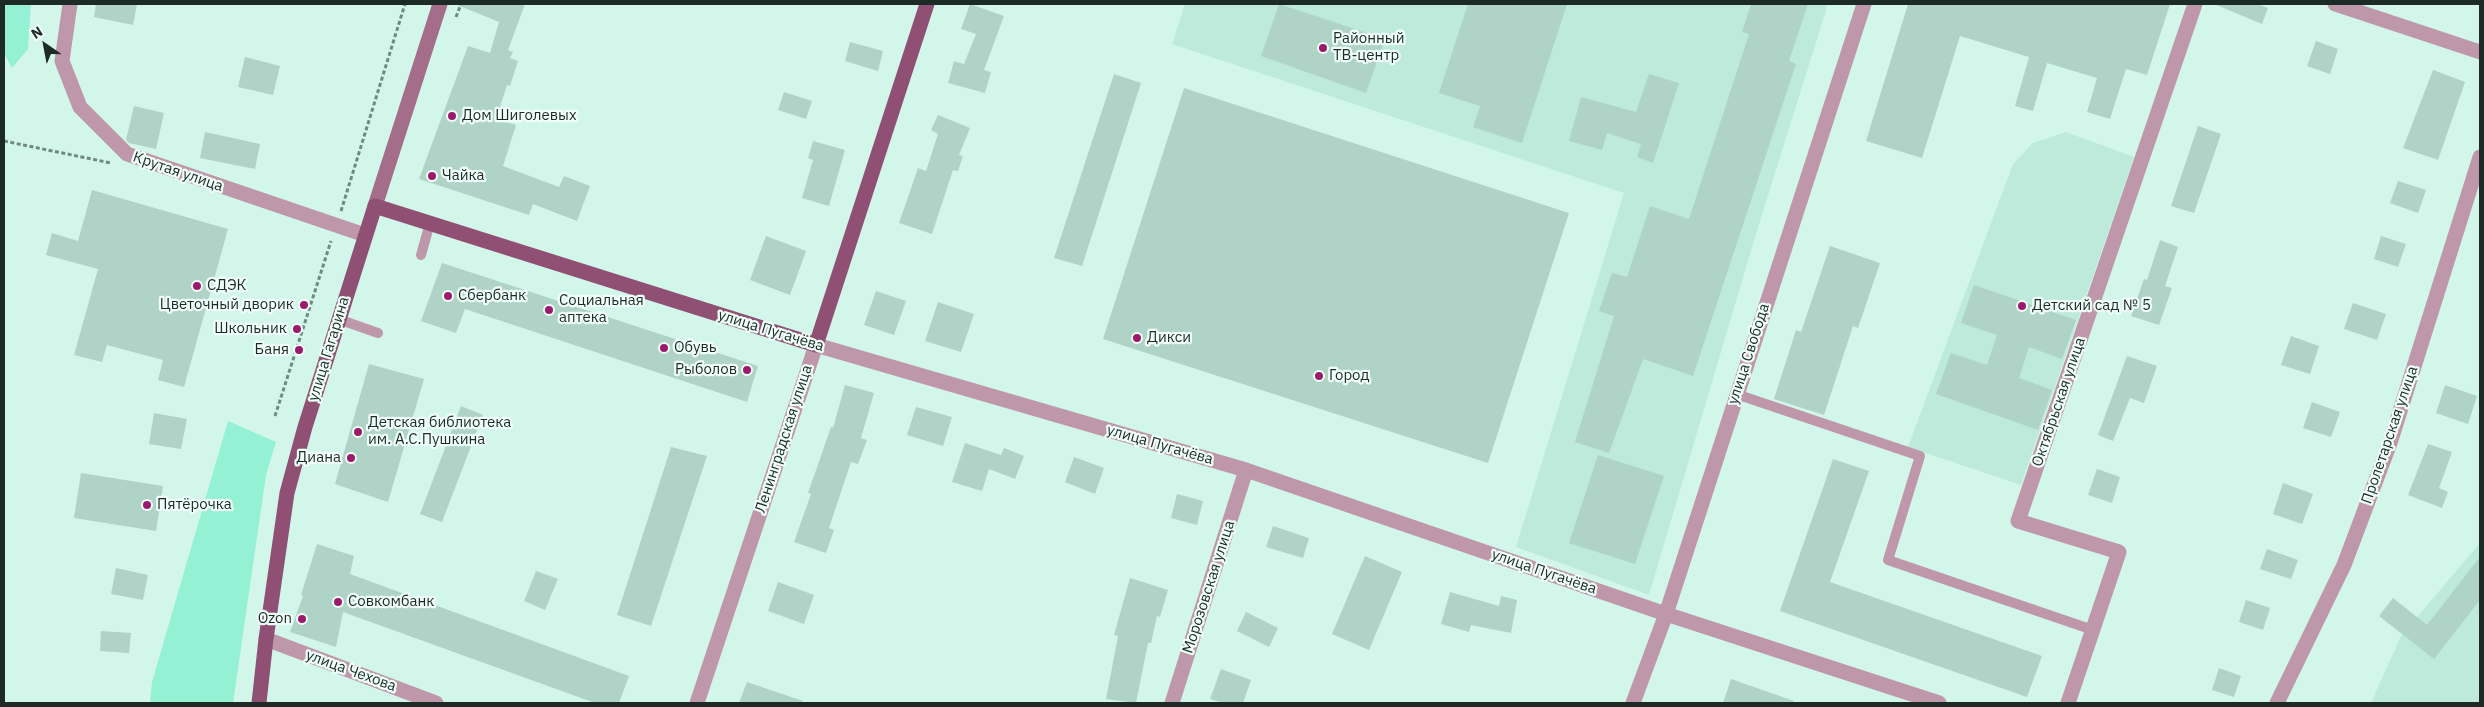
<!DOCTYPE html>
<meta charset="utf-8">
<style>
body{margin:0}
#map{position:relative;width:2484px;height:707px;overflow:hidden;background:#d2f7ea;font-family:"IBM Plex Sans",sans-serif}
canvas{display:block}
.frame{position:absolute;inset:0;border:5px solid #1d2b27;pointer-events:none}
.north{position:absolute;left:20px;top:20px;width:50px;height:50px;-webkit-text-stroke:4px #f0fff9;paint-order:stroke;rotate:327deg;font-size:14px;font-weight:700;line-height:20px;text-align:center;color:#1d2b27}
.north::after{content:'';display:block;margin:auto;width:18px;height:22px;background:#1d2b27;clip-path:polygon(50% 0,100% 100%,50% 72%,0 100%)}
</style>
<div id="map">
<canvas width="2484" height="707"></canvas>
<div class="frame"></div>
<div class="north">N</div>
</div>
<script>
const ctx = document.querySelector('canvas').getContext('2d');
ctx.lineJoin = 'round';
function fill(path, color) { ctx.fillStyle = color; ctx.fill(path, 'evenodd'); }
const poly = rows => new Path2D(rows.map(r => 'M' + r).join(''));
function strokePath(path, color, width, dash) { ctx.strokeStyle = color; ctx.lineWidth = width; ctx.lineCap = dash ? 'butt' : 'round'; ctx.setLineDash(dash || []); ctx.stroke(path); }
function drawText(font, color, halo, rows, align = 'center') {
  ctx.font = font + ' "IBM Plex Sans",sans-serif'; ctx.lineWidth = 4.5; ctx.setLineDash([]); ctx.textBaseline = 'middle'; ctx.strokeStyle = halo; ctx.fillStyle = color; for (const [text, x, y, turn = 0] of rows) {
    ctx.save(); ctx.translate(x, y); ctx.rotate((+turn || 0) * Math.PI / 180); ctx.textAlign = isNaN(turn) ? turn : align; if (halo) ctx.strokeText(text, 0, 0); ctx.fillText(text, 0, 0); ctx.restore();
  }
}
fill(poly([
 [1185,4,1828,4,1755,237,1649,595,1516,547,1624,193,1172,44],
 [2066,132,2134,157,2021,485,1908,447,2013,164,2033,143],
 [2480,543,2480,703,2371,703,2401,636]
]), '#bdeadb');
fill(poly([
 [4,4,31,4,28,49,12,68,5,55],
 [228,421,276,442,266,475,233,703,150,703,152,682]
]), '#94f1d4');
fill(poly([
 [96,4,137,4,133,25,94,17],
 [455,4,525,4,508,50,513,52,510,58,518,61,510,86,507,85,496,119,516,125,503,166,559,187,564,176,590,186,577,221,533,204,529,215,419,179,468,46,490,53,499,22],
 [970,4,1004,16,984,70,991,72,985,93,948,83,954,61,964,64,976,34,961,29],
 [1279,4,1385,39,1366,93,1261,56],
 [1468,4,1567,4,1522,143,1473,127,1480,106,1439,93],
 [1751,4,1808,4,1789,61,1796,64,1693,376,1643,359,1609,453,1575,442,1614,316,1599,311,1612,273,1627,277,1650,206,1689,219,1749,34,1742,32],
 [1908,4,2170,4,2147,75,2126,69,2110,119,2087,112,2097,78,2047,63,2033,111,2015,106,2029,57,1960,36,1922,158,1866,141],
 [2214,4,2257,4,2268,8,2262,24],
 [2316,41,2338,49,2330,74,2307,66],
 [850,42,883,51,878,71,845,61],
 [245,57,280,66,273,95,238,87],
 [2433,70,2465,82,2438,160,2403,148],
 [1114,74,1141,83,1082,266,1054,258],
 [1649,74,1679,83,1653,163,1637,157,1641,144,1607,133,1602,150,1569,141,1581,97,1636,112],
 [1184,88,1569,213,1488,463,1103,339],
 [784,92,812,101,806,119,778,110],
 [134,106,164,113,156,149,129,143,126,140],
 [938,115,970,128,959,155,963,156,958,171,953,170,932,234,899,223,918,168,926,171,938,134,931,130],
 [2198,126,2221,134,2194,213,2171,206],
 [205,132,260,144,255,169,200,158],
 [813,141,845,150,829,206,802,198,813,160,808,158],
 [2398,181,2426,190,2418,213,2390,203],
 [92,190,228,229,184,387,158,380,163,360,107,345,102,362,74,355,98,269,46,255,52,233,78,241],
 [766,236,806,251,790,295,750,280],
 [2381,236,2406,244,2398,267,2374,259],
 [2160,240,2178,247,2165,286,2172,288,2159,325,2131,316,2144,279,2147,280],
 [1830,246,1880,263,1858,328,1853,326,1824,415,1774,399,1796,330,1801,332],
 [442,263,758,366,747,402,465,309,456,333,421,321],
 [1974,285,2076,320,2062,359,2029,347,2019,378,2052,390,2038,430,1936,394,1951,353,1987,365,1997,335,1961,323],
 [876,291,906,301,894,335,864,325],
 [938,302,974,314,961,352,925,341],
 [2353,303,2386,314,2377,340,2344,329],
 [2291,336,2319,346,2310,374,2281,365],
 [2127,356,2157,366,2144,403,2130,398,2113,441,2098,435],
 [369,364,424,379,388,502,335,484],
 [845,385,874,393,861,438,867,440,858,464,851,462,829,528,834,530,826,553,794,542,811,494,808,493,831,427,833,428],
 [2445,385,2477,396,2468,424,2436,413],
 [2312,402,2340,412,2331,437,2303,428],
 [461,406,483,415,442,522,420,514],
 [916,407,952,417,943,446,907,435],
 [154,413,187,419,181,449,149,444],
 [965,443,1001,455,1004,448,1024,456,1015,479,989,469,982,491,952,482],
 [2428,444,2452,452,2439,488,2448,492,2442,508,2408,495],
 [671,447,707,456,651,626,617,615],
 [1598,455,1664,476,1635,564,1569,543],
 [1074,457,1104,468,1095,494,1065,482],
 [1833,459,1869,471,1830,582,2042,656,2027,697,1780,611],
 [2097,469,2120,477,2112,503,2088,495],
 [81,473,163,486,156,531,74,518],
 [2283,483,2313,494,2302,524,2273,514],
 [1177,494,1203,501,1197,525,1171,518],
 [1273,526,1309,538,1303,558,1266,547],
 [317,544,354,556,350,574,629,676,619,703,595,703,343,612,336,647,290,632,303,596,301,595],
 [2267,549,2298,560,2291,579,2260,569],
 [1365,556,1402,572,1369,650,1332,634],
 [2480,557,2480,600,2434,659,2379,616,2393,598,2427,625],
 [116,568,148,575,143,600,111,594],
 [536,571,558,579,545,610,524,601],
 [1130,578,1168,590,1160,617,1157,616,1151,643,1148,643,1136,703,1106,699,1118,636,1114,635],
 [778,582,814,595,804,624,768,611],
 [1450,592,1499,606,1501,596,1517,600,1511,633,1471,625,1469,632,1441,624],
 [2246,600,2270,608,2263,630,2239,622],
 [1246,612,1278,628,1269,647,1237,631],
 [101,631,131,633,129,653,100,651],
 [2219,668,2241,676,2234,697,2212,690],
 [1221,669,1251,680,1243,703,1223,703,1210,699],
 [1731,679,1794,701,1794,703,1723,703],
 [747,682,803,701,802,703,739,703]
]), '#afd3c6');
strokePath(poly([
 [456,17,461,4],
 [4,141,111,163],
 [341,211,405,4],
 [275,416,331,241]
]), '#708981', 3, [4, 2.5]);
strokePath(poly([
 [421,255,430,223],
 [338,319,378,333],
 [1736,394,1920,456,1888,560,2093,630]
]), '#be98aa', 10);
strokePath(poly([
 [70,4,62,61,80,107,127,154,365,235],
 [2335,4,2480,52],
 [266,639,436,703],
 [697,703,816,345,1246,470,1666,614,1939,703],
 [1172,703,1246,470],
 [1633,703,1666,614,1864,4],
 [2068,703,2119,552,2018,521,2195,4],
 [2277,703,2344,565,2390,443,2480,157]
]), '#be98aa', 15);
strokePath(poly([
 [375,206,440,4]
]), '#a46e8a', 15);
strokePath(poly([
 [259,703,266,639,287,493,305,427,375,206,816,345,927,4]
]), '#905073', 15);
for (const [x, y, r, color] of [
 [1323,48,5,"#9c1a6d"],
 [452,116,5,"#9c1a6d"],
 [432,176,5,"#9c1a6d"],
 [197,286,5,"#9c1a6d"],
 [448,296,5,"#9c1a6d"],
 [304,305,5,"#9c1a6d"],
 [2022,306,5,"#9c1a6d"],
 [549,310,5,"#9c1a6d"],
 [297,329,5,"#9c1a6d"],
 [1137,338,5,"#9c1a6d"],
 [664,348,5,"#9c1a6d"],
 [299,350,5,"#9c1a6d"],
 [747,370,5,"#9c1a6d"],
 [1319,376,5,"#9c1a6d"],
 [358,432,5,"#9c1a6d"],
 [351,458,5,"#9c1a6d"],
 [147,505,5,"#9c1a6d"],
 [338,602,5,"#9c1a6d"],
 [302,619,5,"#9c1a6d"]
]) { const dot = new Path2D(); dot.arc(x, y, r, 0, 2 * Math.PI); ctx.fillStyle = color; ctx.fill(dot); strokePath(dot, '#f0fff9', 2); }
drawText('15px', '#1d2b27', '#f0fff9', [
 ["Районный",1333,39],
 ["ТВ-центр",1333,56],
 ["Дом Шиголевых",462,116],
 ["Чайка",442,176],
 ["СДЭК",207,286],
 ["Сбербанк",458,296],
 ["Социальная",559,301],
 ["аптека",559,318],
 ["Цветочный дворик",294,305,"right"],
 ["Детский сад № 5",2032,306],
 ["Школьник",287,329,"right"],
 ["Дикси",1147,338],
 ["Обувь",674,348],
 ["Баня",289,350,"right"],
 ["Рыболов",737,370,"right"],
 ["Город",1329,376],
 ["Детская библиотека",368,423],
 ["им. А.С.Пушкина",368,440],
 ["Диана",341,458,"right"],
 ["Пятёрочка",157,505],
 ["Совкомбанк",348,602],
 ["Ozon",292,619,"right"]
], 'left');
drawText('15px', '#1d2b27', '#f0fff9', [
 ["Крутая улица",178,172,19],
 ["улица Пугачёва",771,331,17],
 ["улица Гагарина",329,349,-73],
 ["улица Свобода",1749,354,-72],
 ["Октябрьская улица",2059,402,-71],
 ["Пролетарская улица",2390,435,-71],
 ["Ленинградская улица",784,439,-72],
 ["улица Пугачёва",1160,445,16],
 ["улица Пугачёва",1544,572,19],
 ["Морозовская улица",1209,587,-72],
 ["улица Чехова",351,671,20]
]);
</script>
